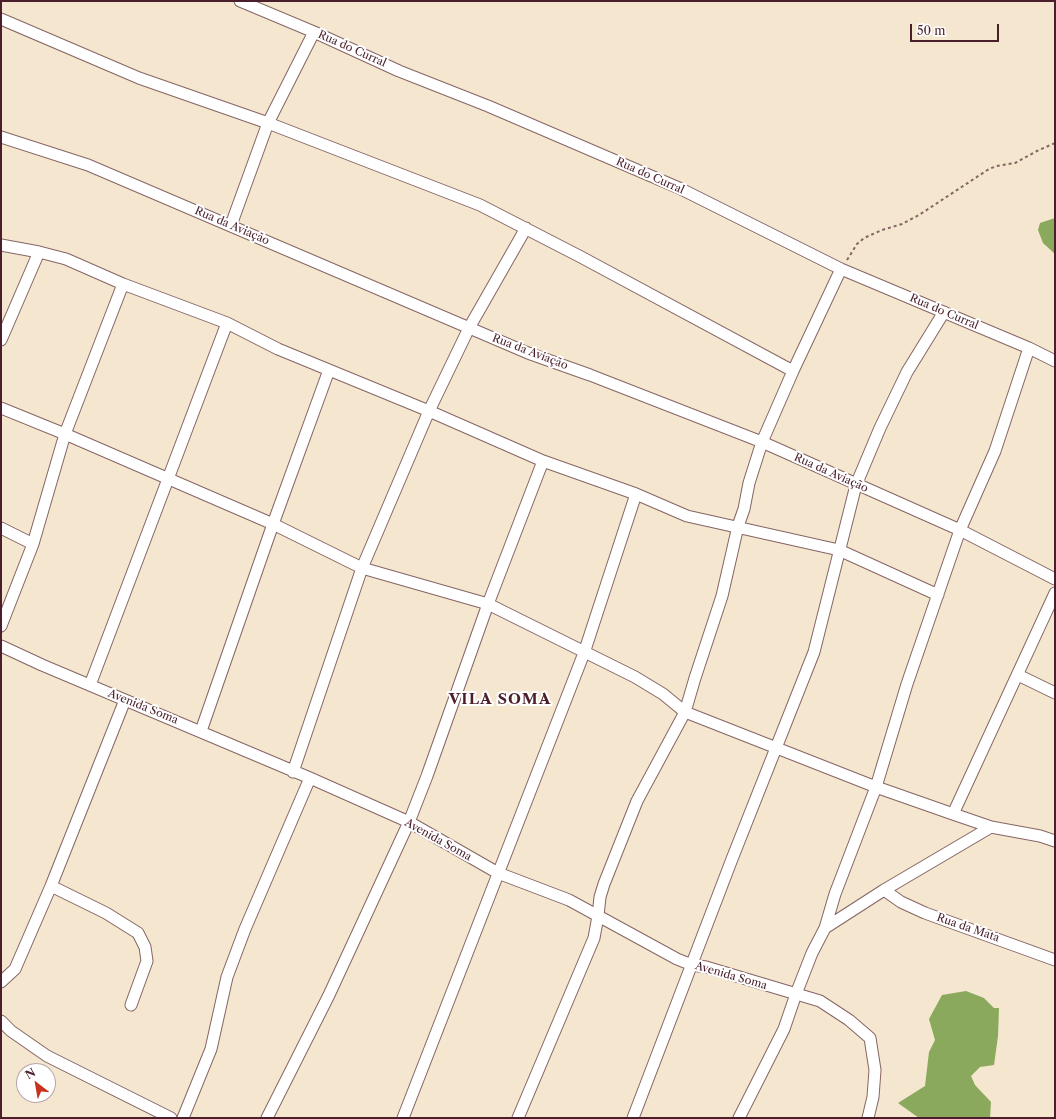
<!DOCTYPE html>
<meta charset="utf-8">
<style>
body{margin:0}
#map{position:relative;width:1056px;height:1119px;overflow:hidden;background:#f4e6cf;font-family:"Libre Caslon Text",serif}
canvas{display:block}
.frame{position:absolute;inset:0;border:2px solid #4a1f2b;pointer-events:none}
.north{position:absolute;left:16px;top:1063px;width:40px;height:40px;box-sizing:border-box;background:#fff;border:1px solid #b7a5aa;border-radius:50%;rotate:329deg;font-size:11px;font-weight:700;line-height:16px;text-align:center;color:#4a1f2b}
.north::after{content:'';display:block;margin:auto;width:14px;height:18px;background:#c8321e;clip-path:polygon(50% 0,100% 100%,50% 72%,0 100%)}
.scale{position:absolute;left:910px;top:24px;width:89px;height:18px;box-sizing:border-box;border:2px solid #4a1f2b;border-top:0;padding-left:5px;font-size:12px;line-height:14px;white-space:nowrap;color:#4a1f2b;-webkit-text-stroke:3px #fff;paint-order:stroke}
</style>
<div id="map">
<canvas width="1056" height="1119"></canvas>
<div class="frame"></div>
<div class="north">N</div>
<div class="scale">50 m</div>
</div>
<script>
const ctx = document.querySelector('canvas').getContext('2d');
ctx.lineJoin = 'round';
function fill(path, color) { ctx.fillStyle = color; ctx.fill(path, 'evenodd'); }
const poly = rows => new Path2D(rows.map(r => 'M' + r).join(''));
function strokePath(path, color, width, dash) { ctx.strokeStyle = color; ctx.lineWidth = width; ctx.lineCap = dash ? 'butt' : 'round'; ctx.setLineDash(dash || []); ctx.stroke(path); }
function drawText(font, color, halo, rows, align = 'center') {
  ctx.font = font + ' "Libre Caslon Text",serif'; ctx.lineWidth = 4; ctx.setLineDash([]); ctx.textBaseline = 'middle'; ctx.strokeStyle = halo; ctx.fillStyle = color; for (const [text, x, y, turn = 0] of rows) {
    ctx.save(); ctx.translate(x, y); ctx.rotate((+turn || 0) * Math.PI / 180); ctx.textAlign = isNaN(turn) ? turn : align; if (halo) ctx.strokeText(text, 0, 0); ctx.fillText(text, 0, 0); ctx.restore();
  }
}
fill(poly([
 [1055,218,1055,254,1043,243,1038,230,1040,223],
 [966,991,984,998,994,1008,999,1008,998,1036,994,1065,980,1067,971,1076,975,1085,991,1102,990,1118,919,1118,898,1103,925,1086,929,1052,935,1040,929,1019,942,995]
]), '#8aa95c');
const minor = poly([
 [240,1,314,32,399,71,488,106,679,188,841,269,1029,348,1055,361],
 [1,19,139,78,268,123,480,205,581,257,793,371],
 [1,137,88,165,528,353,590,375,762,442,960,530,1055,579],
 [231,225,268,123,314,32],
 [1,245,39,252,66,259,123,284,227,323,278,349,429,411,543,461,636,494,687,516,839,550,938,595],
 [1,340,39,252],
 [1,408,65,434,273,524,362,568,488,604,635,677,663,694,685,712,876,787,953,814,991,827,1040,836,1055,841],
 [1,528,33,544],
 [1,626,33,544,65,434,123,284],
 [1,646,42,665,310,778,409,822,498,873,569,900,677,959,692,965,706,967,820,1001,849,1020,870,1038,875,1070,873,1097,868,1118],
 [1018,675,1055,693],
 [90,685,227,323],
 [201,731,273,524,329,370],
 [293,772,362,568,429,411,469,328,526,228],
 [953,814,1055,593],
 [51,886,106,913,138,933,145,947,147,961,131,1005],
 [884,890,901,902,925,913,1055,960],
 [825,928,884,890,991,827],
 [1,982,15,969,51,886,125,700],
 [1,1021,11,1031,47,1056,171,1118],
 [183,1118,211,1049,227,977,245,929,310,778],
 [267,1118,329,995,409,822,427,776,488,604,543,461],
 [403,1118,584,653,636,494],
 [518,1118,594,938,598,916,600,897,604,884,637,801,685,712,695,678,722,596,738,526,744,509,749,483,762,442,793,371,841,269],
 [633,1118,732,859,814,652,856,485,880,428,907,372,944,312],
 [739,1118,784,1029,796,994,812,953,825,928,835,894,876,787,907,684,960,530,995,451,1029,348]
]);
strokePath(minor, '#866564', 13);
strokePath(poly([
 [847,260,857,244,864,238,882,230,902,224,919,215,989,169,997,166,1015,163,1037,151,1055,143]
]), '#866564', 2, [3, 3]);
strokePath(minor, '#fff', 11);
drawText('11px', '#4a1f2b', '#fff', [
 ["Rua do Curral",352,49,24],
 ["Rua do Curral",650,176,24],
 ["Rua da Aviação",232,226,23],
 ["Rua do Curral",944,312,23],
 ["Rua da Aviação",530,352,21],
 ["Rua da Aviação",831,473,24],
 ["Avenida Soma",143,707,22],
 ["Avenida Soma",438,840,29],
 ["Rua da Mata",968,928,19],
 ["Avenida Soma",731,976,16]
]);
ctx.letterSpacing = '1px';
drawText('bold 15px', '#4a1f2b', '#fff', [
 ["VILA SOMA",500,700]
]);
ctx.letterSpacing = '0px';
</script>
